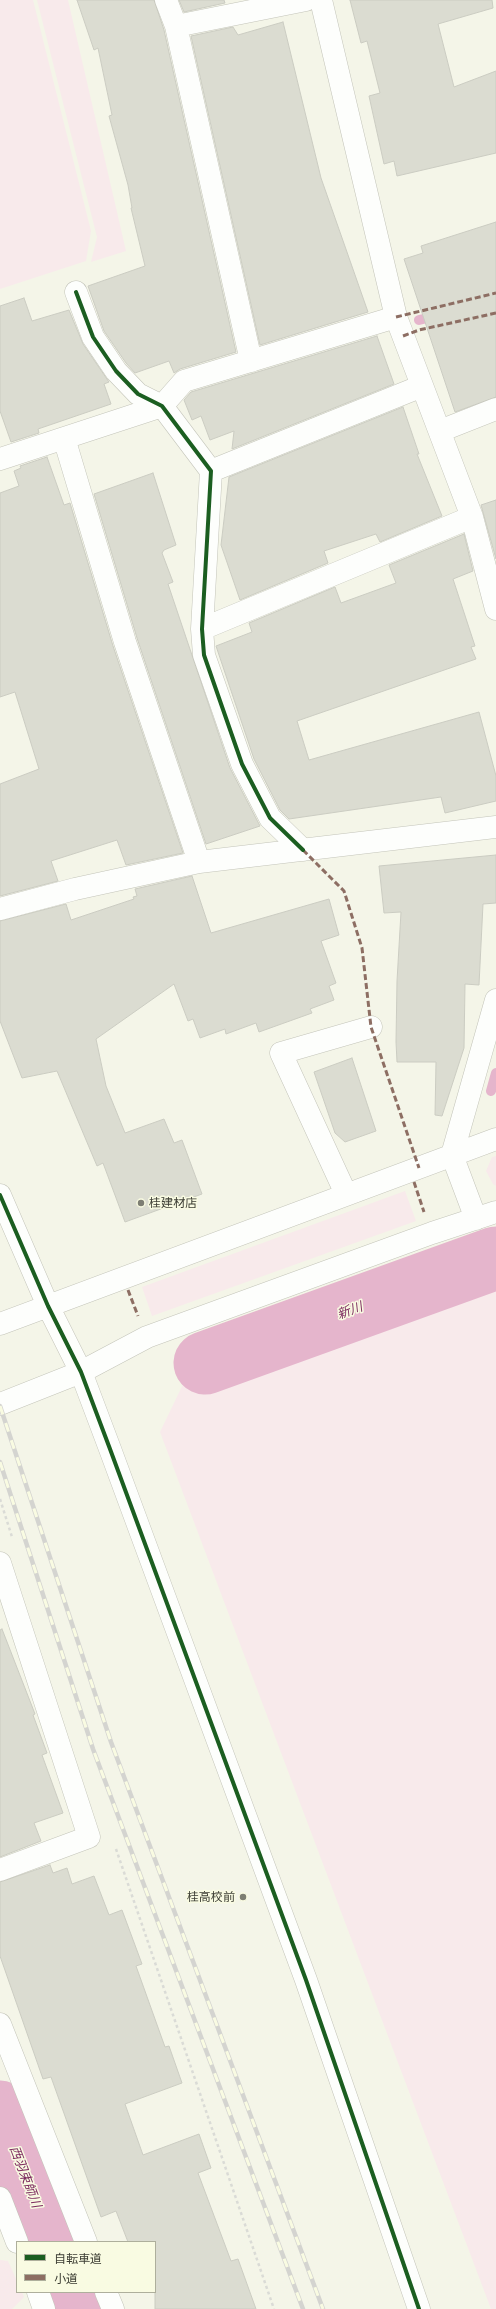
<!DOCTYPE html>
<meta charset="utf-8">
<style>
body{margin:0}
#map{position:relative;width:496px;height:2309px;overflow:hidden;background:#f4f5e8;font-family:Cabin,"Noto Sans JP",sans-serif}
canvas{display:block}
.legend{position:absolute;left:16px;top:2241px;width:140px;height:52px;box-sizing:border-box;background:#f9fbe2;border:1px solid #aeaf9c;margin:0;padding:5px 7px;list-style:none;font-size:12px;color:#3d3e34}
.legend li{display:flex;align-items:center;gap:8px;height:20px}
.legend b{width:20px;border:1px solid #aeaf9c}
</style>
<div id="map">
<canvas width="496" height="2309"></canvas>
<ul class="legend">
<li><b style="height:5px;background:#1b5e20"></b>自転車道</li>
<li><b style="height:5px;background:#8d6e63"></b>小道</li>
</ul>
</div>
<script>
const ctx = document.querySelector('canvas').getContext('2d');
ctx.lineJoin = 'round';
function fill(path, color) { ctx.fillStyle = color; ctx.fill(path, 'evenodd'); }
const poly = rows => new Path2D(rows.map(r => 'M' + r).join(''));
function strokePath(path, color, width, dash) { ctx.strokeStyle = color; ctx.lineWidth = width; ctx.lineCap = dash ? 'butt' : 'round'; ctx.setLineDash(dash || []); ctx.stroke(path); }
function drawText(font, color, halo, rows, align = 'center') {
  ctx.font = font + ' Cabin,"Noto Sans JP",sans-serif'; ctx.lineWidth = 3; ctx.setLineDash([]); ctx.textBaseline = 'middle'; ctx.strokeStyle = halo; ctx.fillStyle = color; for (const [text, x, y, turn = 0] of rows) {
    ctx.save(); ctx.translate(x, y); ctx.rotate((+turn || 0) * Math.PI / 180); ctx.textAlign = isNaN(turn) ? turn : align; if (halo) ctx.strokeText(text, 0, 0); ctx.fillText(text, 0, 0); ctx.restore();
  }
}
fill(poly([
 [0,0,33,0,91,231,86,261,0,289],
 [37,0,68,0,126,251,91,262,97,237],
 [496,1156,496,1186,493,1184,486,1171,492,1157],
 [405,1191,416,1221,152,1316,142,1287],
 [496,1269,496,2309,491,2309,160,1432,186,1378],
 [0,2260,8,2261,17,2281,17,2292,22,2292,24,2297,12,2309,0,2309]
]), '#f8eaeb');
strokePath(poly([
 [419,320,436,316],
 [491,1091,496,1073]
]), '#e5b5cc', 10);
strokePath(poly([
 [205,1363,496,1258],
 [0,2112,51,2242],
 [71,2292,77,2309]
]), '#e5b5cc', 63);
const building = poly([
 [77,0,154,0,164,30,236,352,180,369,174,373,169,361,135,373,126,363,104,331,88,286,145,266,131,208,132,208,128,185,109,116,112,115,98,48,94,50,77,0],
 [179,0,224,0,225,3,184,12,179,0],
 [350,0,492,0,493,8,438,24,454,87,496,71,496,153,397,176,394,161,384,164,369,96,380,93,367,41,361,43,350,0],
 [283,22,321,178,368,312,260,345,191,36,233,27,238,35,283,22],
 [496,222,496,397,455,412,404,259,423,253,421,246,496,222],
 [24,298,32,321,69,310,83,344,109,382,104,384,111,404,38,429,39,433,11,442,0,411,0,306,24,298],
 [377,336,394,384,232,449,234,431,210,440,201,416,192,420,184,400,191,392,377,336],
 [403,407,419,454,417,454,442,516,380,542,376,534,324,551,328,563,240,600,221,545,229,477,403,407],
 [47,457,64,505,70,503,113,646,183,853,126,865,117,840,51,861,58,881,0,896,0,784,39,769,15,692,0,697,0,493,19,486,14,471,21,468,20,466,47,457],
 [153,473,176,545,164,550,162,553,173,582,168,584,230,768,260,826,206,844,137,638,94,494,153,473],
 [496,500,496,559,481,505,496,500],
 [464,534,473,571,453,579,475,646,471,647,476,659,297,721,309,760,479,712,496,776,496,801,445,813,441,797,289,819,280,810,254,759,216,646,252,632,249,623,335,587,341,603,396,583,389,565,464,534],
 [496,855,496,903,483,904,479,985,465,984,464,1048,442,1116,435,1115,436,1062,397,1062,396,1042,397,981,401,912,384,913,379,866,496,855],
 [192,876,211,933,329,899,339,935,321,941,336,983,329,986,334,1000,310,1009,312,1013,259,1032,256,1023,226,1034,225,1029,200,1038,193,1019,188,1021,174,984,96,1039,106,1086,125,1133,164,1119,174,1143,182,1140,202,1194,125,1222,103,1163,97,1166,57,1071,22,1078,0,1021,0,921,66,904,71,920,134,899,133,897,137,896,135,889,192,876],
 [352,1058,376,1131,345,1142,335,1133,314,1072,352,1058],
 [2,1629,35,1714,33,1715,47,1753,42,1755,63,1813,34,1823,41,1841,0,1857,0,1630,2,1629],
 [50,1865,53,1873,67,1868,72,1884,94,1876,109,1915,122,1910,142,1964,136,1966,165,2047,169,2046,182,2083,125,2104,143,2155,199,2134,211,2168,198,2173,231,2261,238,2259,256,2309,155,2309,155,2242,128,2242,116,2211,101,2217,51,2077,43,2079,0,1956,0,1882,50,1865]
]);
fill(building, '#dbdcd1');
strokePath(building, '#cbccc2', 1);
const minor = poly([
 [166,0,176,26],
 [321,0,396,317,472,517,496,609],
 [76,292,93,337,116,371,138,394,162,406,211,471,202,629,204,655,242,764,270,818,303,850],
 [251,361,176,26,306,0],
 [440,431,496,409],
 [64,438,125,642,199,862],
 [0,459,162,406,184,381,396,317],
 [211,471,422,386],
 [202,629,472,517],
 [0,909,75,889,199,862,496,827],
 [346,1194,281,1053,371,1027],
 [0,1195,48,1306,81,1372,110,1449,306,1980,419,2309],
 [476,1219,452,1155,496,1000],
 [0,1324,496,1139],
 [0,1404,81,1372,147,1337,432,1233,496,1212],
 [0,1563,89,1837,0,1870],
 [0,2024,86,2242],
 [0,2198,17,2242],
 [38,2292,44,2309],
 [106,2292,113,2309]
]);
strokePath(minor, '#c3c4b9', 23);
strokePath(poly([
 [0,1499,12,1537],
 [116,1849,274,2309]
]), '#dadbd6', 2.5, [3, 3]);
strokePath(minor, '#fdfefc', 22);
const rail = poly([
 [0,1406,111,1742,323,2309],
 [0,1462,93,1749,303,2309]
]);
strokePath(rail, '#d4d4d0', 4.5);
strokePath(rail, '#f9fbe2', 3, [9]);
strokePath(poly([
 [396,317,496,293],
 [403,336,419,330,496,313],
 [303,850,344,891,362,948,371,1027,419,1168],
 [414,1182,424,1212],
 [128,1290,138,1316]
]), '#8d6e63', 3, [6, 3]);
strokePath(poly([
 [76,292,93,337,116,371,138,394,162,406,211,471,202,629,204,655,242,764,270,818,303,850],
 [0,1195,48,1306,81,1372,110,1449,306,1980,419,2309]
]), '#1b5e20', 4);
for (const [x, y, r, color] of [
 [141,1203,4,"#7d7e73"],
 [243,1897,4,"#7d7e73"]
]) { const dot = new Path2D(); dot.arc(x, y, r, 0, 2 * Math.PI); ctx.fillStyle = color; ctx.fill(dot); strokePath(dot, '#f9fbe2', 1.5); }
drawText('12px', '#3d3e34', '#f9fbe2', [
 ["桂建材店",149,1203],
 ["桂高校前",235,1897,"right"]
], 'left');
drawText('italic 13px', '#7e2d60', '#f9fbe2', [
 ["新川",350,1311,-20],
 ["西羽束師川",25,2177,69]
]);
</script>
